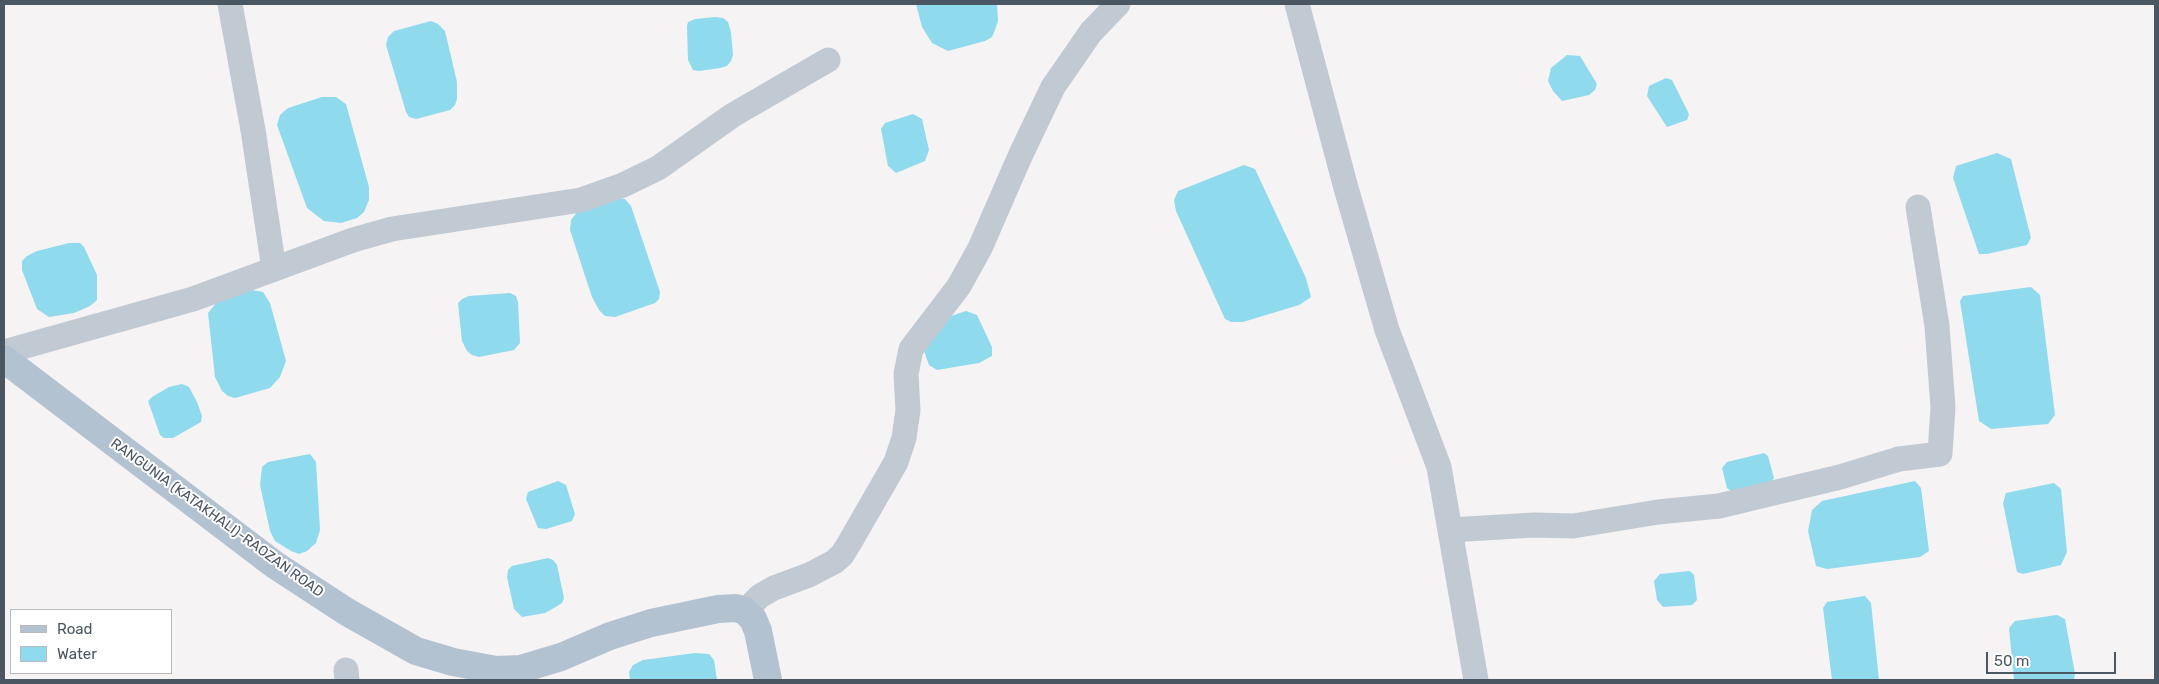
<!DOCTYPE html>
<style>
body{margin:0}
#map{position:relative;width:2159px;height:684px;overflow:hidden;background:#f5f3f3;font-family:Rubik,sans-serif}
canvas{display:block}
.frame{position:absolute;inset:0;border:5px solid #4a5661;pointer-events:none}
.legend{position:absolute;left:10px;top:609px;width:162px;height:65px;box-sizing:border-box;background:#fff;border:1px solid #b7bbc0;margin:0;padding:6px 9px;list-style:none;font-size:15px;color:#4a5661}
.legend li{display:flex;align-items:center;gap:10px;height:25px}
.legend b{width:25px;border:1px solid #b7bbc0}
.scale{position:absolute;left:1986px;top:652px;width:130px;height:22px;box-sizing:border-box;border:2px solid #4a5661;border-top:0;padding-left:6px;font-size:15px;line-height:18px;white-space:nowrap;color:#4a5661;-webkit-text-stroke:4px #fff;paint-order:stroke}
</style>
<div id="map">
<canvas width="2159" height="684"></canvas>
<div class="frame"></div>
<ul class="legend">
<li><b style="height:6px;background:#b3c2d1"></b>Road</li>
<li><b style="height:14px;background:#90daee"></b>Water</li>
</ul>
<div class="scale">50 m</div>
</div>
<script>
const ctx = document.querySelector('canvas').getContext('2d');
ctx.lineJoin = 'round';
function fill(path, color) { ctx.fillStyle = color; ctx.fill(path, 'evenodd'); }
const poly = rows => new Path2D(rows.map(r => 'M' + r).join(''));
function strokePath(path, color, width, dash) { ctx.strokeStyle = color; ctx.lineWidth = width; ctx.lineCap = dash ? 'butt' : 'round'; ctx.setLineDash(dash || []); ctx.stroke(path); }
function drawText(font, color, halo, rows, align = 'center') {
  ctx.font = font + ' Rubik,sans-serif'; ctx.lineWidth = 4; ctx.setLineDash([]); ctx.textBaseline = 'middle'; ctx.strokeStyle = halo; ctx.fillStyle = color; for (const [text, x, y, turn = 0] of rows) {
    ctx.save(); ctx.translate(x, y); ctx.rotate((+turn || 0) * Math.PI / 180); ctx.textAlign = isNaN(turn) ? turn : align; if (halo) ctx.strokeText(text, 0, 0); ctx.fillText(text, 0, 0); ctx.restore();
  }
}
fill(poly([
 [916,4,997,4,998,21,995,30,992,37,985,41,948,51,932,43,922,27],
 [715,17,723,18,728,22,731,32,733,55,731,61,727,66,720,68,699,71,693,70,688,60,687,26,688,22,695,19],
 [431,21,438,24,445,31,457,82,457,99,455,105,450,110,416,119,409,117,406,112,386,45,388,37,394,31],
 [1567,55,1580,56,1597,84,1595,90,1589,95,1562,101,1553,91,1548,81,1551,68],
 [1666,78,1672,80,1689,114,1687,120,1667,127,1647,96,1649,86],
 [322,97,336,97,346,104,369,187,369,200,364,212,357,218,341,223,324,221,307,208,277,125,280,115,288,108],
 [913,114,922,119,929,150,925,161,896,173,888,166,881,129,885,123],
 [1997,153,2011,159,2031,238,2027,245,1987,254,1979,254,1953,178,1956,166],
 [1244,165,1255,169,1306,278,1311,297,1299,305,1243,322,1231,322,1225,319,1176,211,1174,200,1178,191],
 [619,198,625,199,631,206,660,292,659,299,655,303,615,317,605,316,599,310,592,297,570,230,571,220,577,212],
 [69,243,80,243,84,247,97,275,97,300,90,306,74,313,49,317,37,309,22,270,22,261,27,256,37,251],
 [2031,287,2040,295,2055,415,2048,424,1991,429,1979,421,1960,301,1963,296],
 [252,290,263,292,270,303,286,361,280,377,270,388,235,398,228,396,222,391,215,377,208,313,216,303],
 [510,293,516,296,518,302,520,343,514,350,479,357,472,355,467,351,462,341,458,303,462,299,469,296],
 [966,311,977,315,992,347,992,356,979,363,937,370,929,365,924,351,951,316],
 [182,384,189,387,197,402,202,416,201,422,173,438,164,438,160,435,148,401,152,397,169,387],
 [1764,453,1768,456,1774,478,1770,483,1731,491,1727,488,1722,468,1727,462],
 [310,454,316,462,320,530,316,543,307,551,299,554,291,551,275,541,270,531,260,485,262,467,268,462],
 [558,481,566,485,575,514,572,521,546,529,538,528,526,499,528,492],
 [1915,481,1921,488,1929,551,1920,557,1827,569,1816,566,1808,531,1812,510,1822,501],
 [2054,483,2061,489,2067,552,2061,565,2023,574,2017,572,2003,503,2006,493],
 [548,558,553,560,557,565,564,598,562,603,554,608,545,613,522,617,514,609,507,577,508,570,512,566],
 [1690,571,1694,575,1697,600,1692,605,1663,607,1657,600,1654,581,1660,574],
 [1865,596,1871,603,1879,680,1832,680,1823,608,1827,602],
 [2057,615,2065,619,2075,674,2074,680,2014,680,2009,628,2015,621],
 [695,653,709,654,714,660,717,680,630,680,629,672,633,665,643,660]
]), '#90daee');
strokePath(poly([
 [230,4,253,130,274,269],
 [1297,4,1346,188,1387,330,1439,467,1476,680],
 [4,352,193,299,353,240,392,229,581,200,623,185,658,168,733,115,828,60],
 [1450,530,1534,525,1573,526,1658,512,1719,506,1840,477,1899,459,1940,454,1943,407,1937,326,1918,207],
 [745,611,760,596,774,588,809,575,834,562,842,555,850,542,896,462,904,438,908,410,906,374,911,349,959,286,980,248,1021,154,1053,87,1091,32,1118,4],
 [346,670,347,680]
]), '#c1cad2', 25);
strokePath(poly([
 [4,359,275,565,347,612,416,651,453,662,496,670,521,669,561,657,610,636,651,623,718,609,736,608,745,611,753,619,758,631,768,680]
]), '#b3c2d1', 28);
drawText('14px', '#4a5661', '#fff', [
 ["RANGUNIA (KATAKHALI)-RAOZAN ROAD",217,518,36]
]);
</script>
